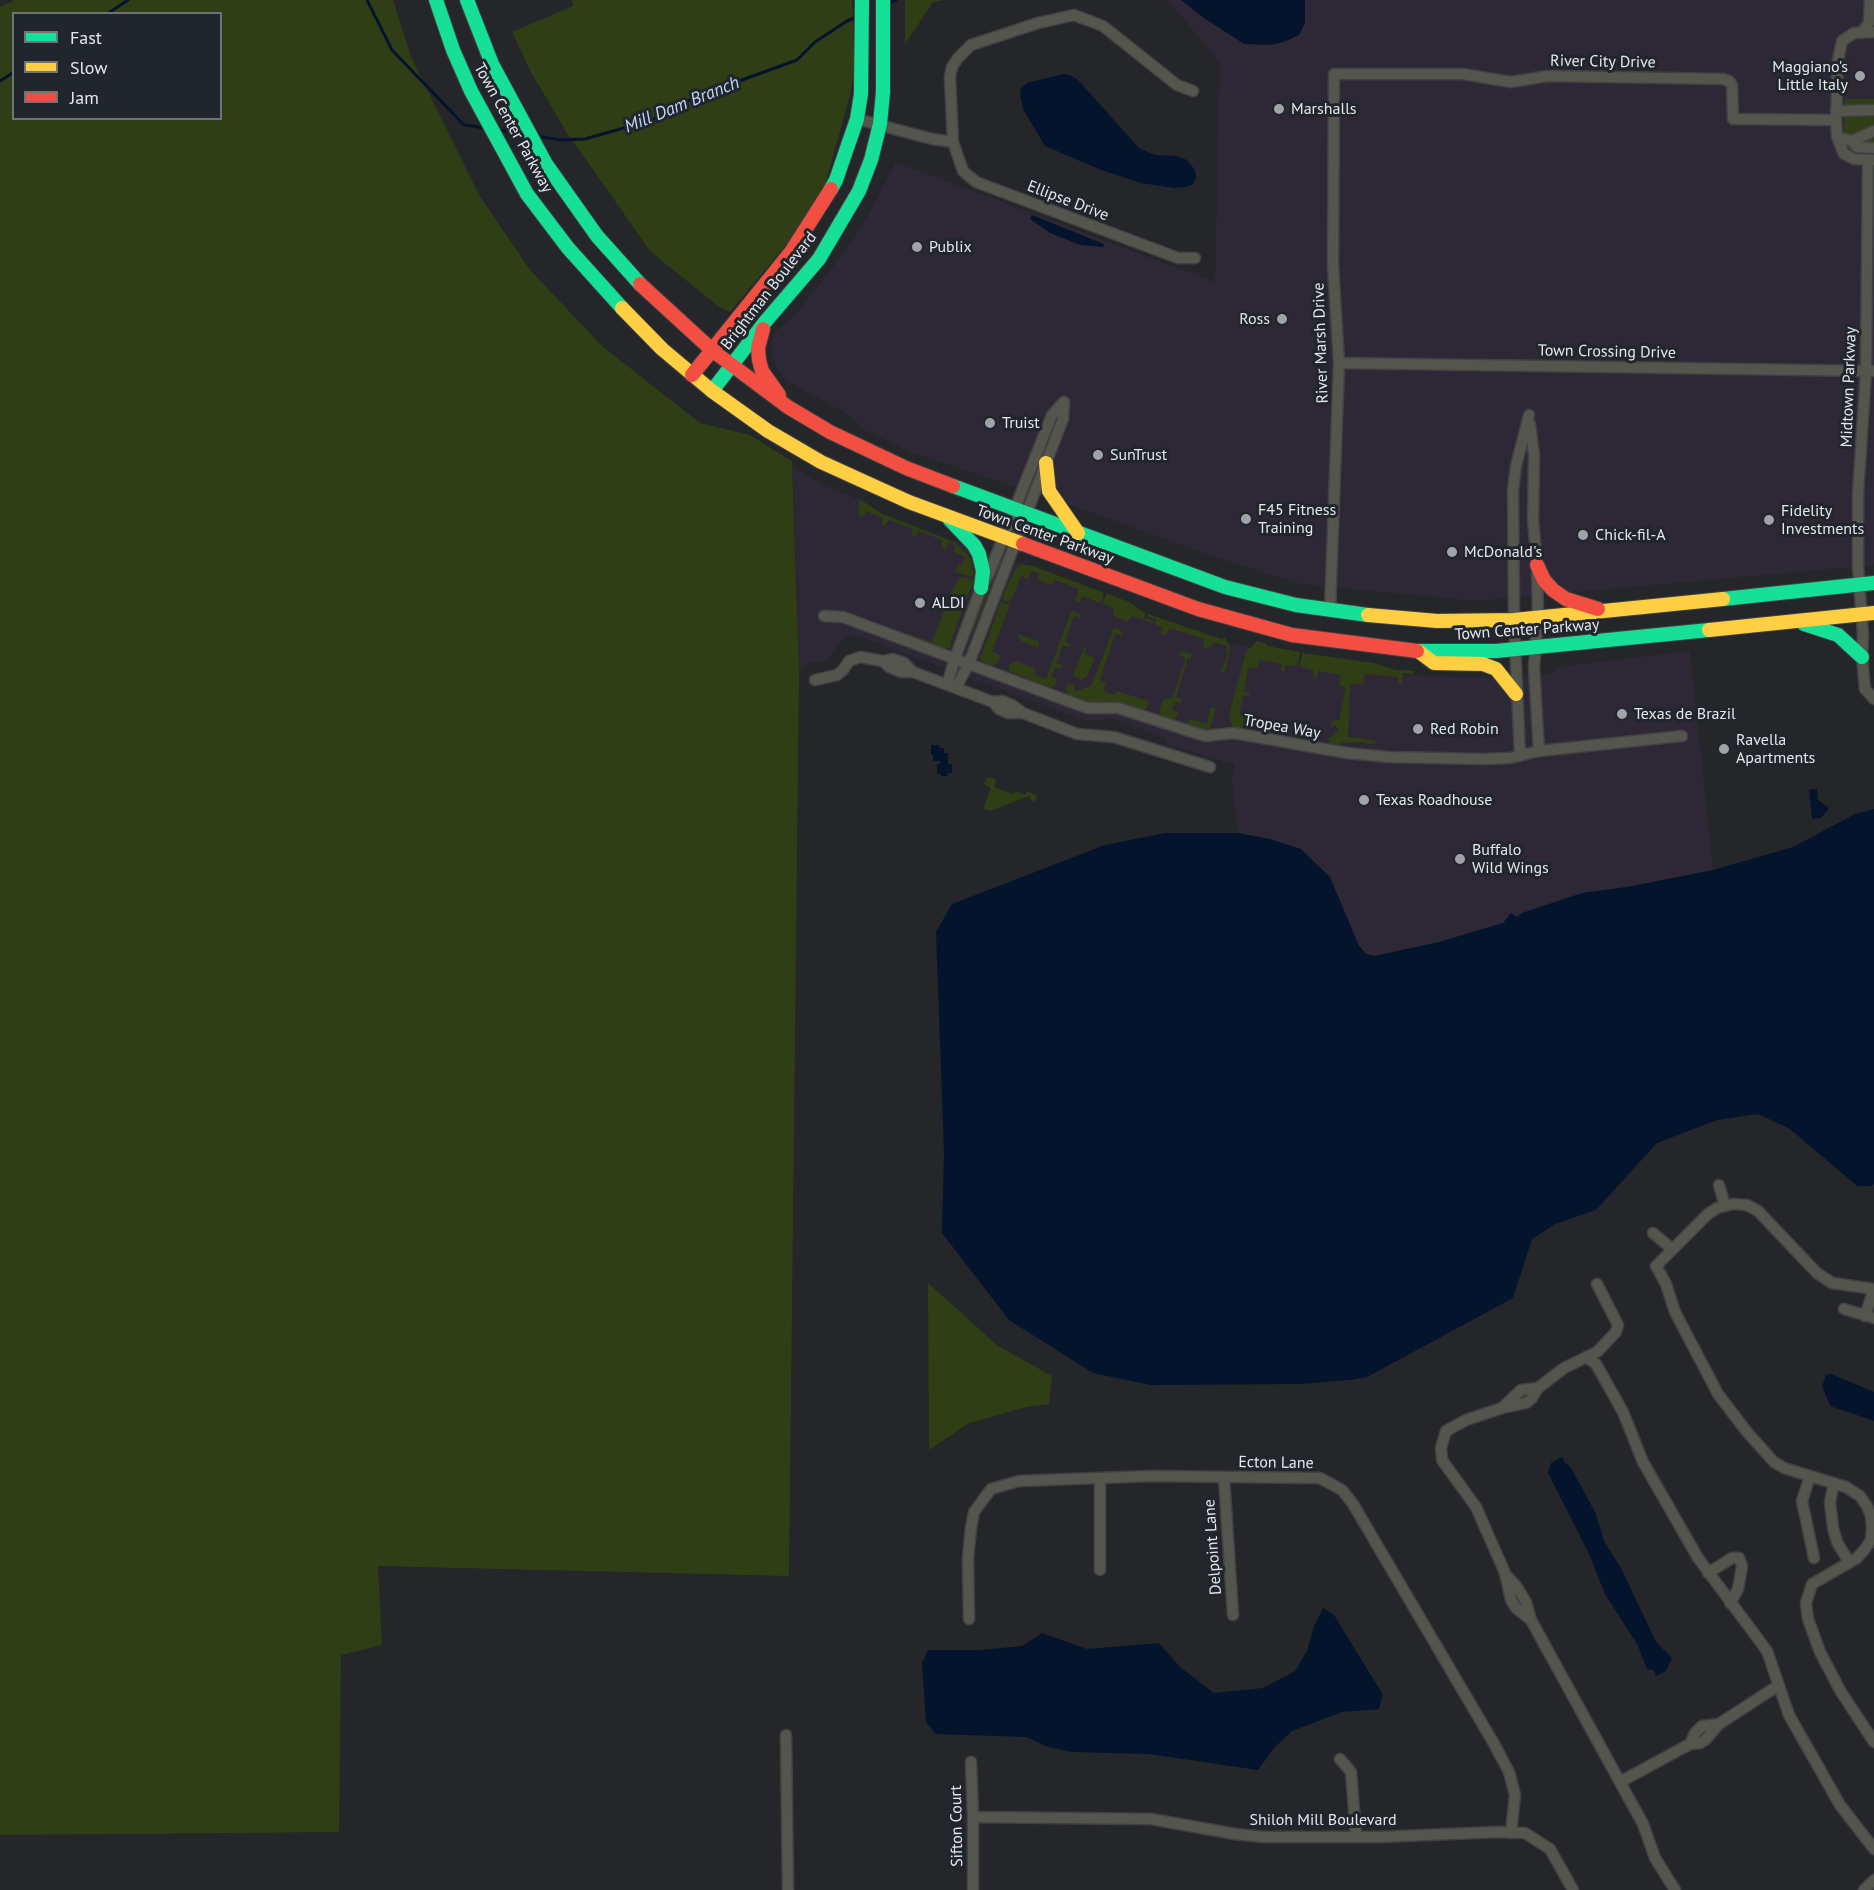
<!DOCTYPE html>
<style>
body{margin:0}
#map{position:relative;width:1874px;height:1890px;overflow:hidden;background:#242629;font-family:"PT Sans",sans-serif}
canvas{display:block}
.legend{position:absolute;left:12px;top:12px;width:210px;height:108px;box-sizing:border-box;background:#21252c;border:2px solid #6f7379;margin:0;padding:8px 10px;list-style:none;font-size:18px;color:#e5e7ec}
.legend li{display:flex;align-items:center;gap:12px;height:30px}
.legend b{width:30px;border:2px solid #6f7379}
</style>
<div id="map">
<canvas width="1874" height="1890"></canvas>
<ul class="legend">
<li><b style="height:8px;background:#16e098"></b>Fast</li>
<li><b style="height:8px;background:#ffcf43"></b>Slow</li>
<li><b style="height:8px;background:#f24e42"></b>Jam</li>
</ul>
</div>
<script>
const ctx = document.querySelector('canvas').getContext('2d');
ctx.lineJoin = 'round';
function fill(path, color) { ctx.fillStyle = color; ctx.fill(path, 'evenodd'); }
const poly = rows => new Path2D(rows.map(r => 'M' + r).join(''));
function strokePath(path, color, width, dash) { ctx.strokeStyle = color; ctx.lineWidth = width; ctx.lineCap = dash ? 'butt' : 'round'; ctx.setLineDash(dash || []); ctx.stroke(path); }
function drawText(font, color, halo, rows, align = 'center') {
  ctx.font = font + ' "PT Sans",sans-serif'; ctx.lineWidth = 6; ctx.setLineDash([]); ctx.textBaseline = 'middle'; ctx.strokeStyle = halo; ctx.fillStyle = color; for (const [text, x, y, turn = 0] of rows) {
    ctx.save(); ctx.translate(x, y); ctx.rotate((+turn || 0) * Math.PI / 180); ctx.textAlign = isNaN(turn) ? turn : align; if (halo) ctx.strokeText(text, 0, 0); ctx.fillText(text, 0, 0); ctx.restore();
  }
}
fill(poly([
 [1167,0,1874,0,1874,565,1476,601,1301,584,1212,556,1073,506,914,453,866,431,852,417,786,380,777,368,771,354,772,341,776,331,791,320,844,253,867,218,896,162,1215,282,1220,62],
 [793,467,821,484,861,501,877,513,1029,567,1128,606,1143,616,1216,640,1327,665,1394,674,1476,678,1548,674,1565,666,1690,651,1713,870,1627,887,1582,893,1522,913,1503,923,1439,942,1387,954,1374,956,1366,954,1270,839,1238,833,1232,779,1235,764,1167,745,1165,738,1113,719,1086,721,858,636,846,636,825,662,807,662,799,674]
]), '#2e2836');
fill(poly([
 [15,0,393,0,411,57,479,195,530,270,603,347,700,423,750,435,792,461,799,674,789,1576,378,1566,382,1645,341,1655,339,1832,0,1835,0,7],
 [14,14,220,14,220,118,14,118],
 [572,0,852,0,854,70,850,95,826,182,799,229,730,312,718,306,651,252,567,133,531,72,512,32,573,6],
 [905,0,944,0,933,2,905,44],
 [1845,99,1874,99,1874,151,1850,151,1848,148,1844,140],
 [859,499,883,514,956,543,971,559,974,577,955,572,958,565,962,565,965,557,954,552,955,545,949,543,945,549,941,546,942,540,919,531,914,537,911,535,913,529,889,520,884,526,882,525,883,518,866,511,863,517,859,516],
 [1001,556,1003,556,972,634,971,632],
 [1022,564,1033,566,1104,593,1102,600,1100,603,1082,596,1080,601,1077,602,1075,600,1079,589,1055,580,1051,585,1038,580,1039,573,1032,571,1028,579,1021,576,1011,601,1010,600,1009,602,1002,600,1010,579,1017,568],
 [961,577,974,580,973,582,951,641,951,647,943,649,895,630,894,629,932,642,952,590],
 [1106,593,1129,602,1145,613,1144,618,1153,621,1153,623,1132,616,1127,622,1113,615,1114,608,1103,604],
 [1001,602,1010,605,992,651,1001,656,998,663,991,666,981,660,979,656,983,655,983,651],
 [1073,611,1082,616,1080,618,1074,616,1065,641,1071,645,1069,647,1063,645,1056,663,1063,665,1063,667,1060,669,1055,667,1051,676,1057,680,1055,686,1049,687,1009,671,1009,665,1016,661,1036,669,1034,674,1046,679,1071,612],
 [1148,614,1221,639,1225,638,1229,645,1230,651,1225,672,1221,671,1228,655,1226,653,1227,646,1213,642,1210,649,1203,647,1204,639,1169,628,1167,635,1161,634,1162,627,1155,624,1156,620,1147,616],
 [1114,628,1119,629,1123,633,1121,635,1115,634,1100,680,1106,683,1104,691,1115,695,1117,691,1148,701,1149,705,1144,710,1117,701,1089,702,1070,696,1066,691,1067,685,1069,684,1074,685,1074,690,1076,691,1091,686],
 [1017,634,1039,641,1039,648,1021,641],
 [1257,641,1267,644,1267,646,1300,652,1297,666,1286,665,1284,672,1281,670,1282,664,1260,660,1257,668,1248,668,1244,691,1249,692,1250,695,1243,696,1239,715,1246,717,1245,725,1241,728,1234,728,1229,719,1233,699,1246,652],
 [1084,647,1086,648,1084,654,1095,658,1087,676,1081,680,1073,675],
 [1181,651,1192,654,1191,658,1188,658,1176,697,1181,699,1182,703,1175,702,1172,710,1178,712,1177,717,1171,720,1161,716,1159,711,1163,700,1173,697,1185,661,1184,656,1178,657],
 [1302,653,1374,663,1396,670,1414,671,1413,674,1403,673,1402,685,1399,684,1398,677,1365,674,1363,684,1350,684,1348,737,1362,738,1380,743,1371,744,1358,742,1341,743,1336,745,1330,743,1328,739,1339,729,1335,725,1330,728,1333,720,1339,720,1346,687,1339,685,1340,675,1318,671,1317,678,1314,678,1313,670,1300,667],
 [1212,707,1216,708,1210,729,1203,729,1189,725,1188,721,1189,719,1207,724,1210,709],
 [991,777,996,780,994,787,1014,794,1016,791,1025,795,1027,791,1037,796,1036,800,1032,802,1029,796,990,811,983,809,991,788,984,784,986,779],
 [928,1283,998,1346,1052,1376,1049,1404,1026,1407,969,1423,929,1450]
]), '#303e15');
fill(poly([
 [1181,0,1305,0,1305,23,1299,35,1284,42,1270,45,1244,44,1204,18],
 [1063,74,1070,75,1078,80,1139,148,1155,155,1177,156,1187,160,1195,170,1196,177,1193,184,1186,187,1174,188,1141,183,1101,170,1045,146,1023,109,1020,93,1021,88,1027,83],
 [1032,215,1104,244,1103,247,1080,245,1050,233,1030,219],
 [931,745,939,745,940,748,944,748,944,753,948,753,948,764,952,764,952,773,948,773,947,776,941,776,941,774,937,774,937,764,940,764,940,761,933,761,933,755,931,755],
 [1817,789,1818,800,1829,808,1821,818,1812,819,1809,790],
 [1874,809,1874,1184,1871,1186,1857,1186,1790,1129,1758,1114,1717,1120,1657,1143,1596,1210,1555,1224,1532,1239,1513,1298,1367,1377,1350,1380,1300,1384,1150,1385,1093,1373,1009,1320,942,1233,944,1153,936,932,952,904,1105,845,1165,833,1238,833,1270,839,1301,849,1330,877,1359,946,1366,954,1374,956,1439,942,1503,923,1511,913,1517,917,1522,913,1582,893,1627,887,1713,870,1793,847,1855,814],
 [1831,1374,1874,1392,1874,1421,1830,1406,1822,1386,1826,1375],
 [1562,1457,1566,1464,1570,1466,1596,1514,1604,1541,1621,1568,1656,1642,1672,1658,1666,1671,1656,1676,1654,1670,1647,1669,1637,1644,1605,1594,1589,1554,1548,1473,1551,1463],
 [1323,1608,1334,1615,1383,1695,1379,1709,1342,1712,1292,1731,1274,1748,1258,1770,1149,1754,1072,1752,1048,1747,1026,1737,936,1734,926,1722,922,1663,928,1650,981,1650,1022,1646,1042,1633,1087,1649,1159,1643,1180,1667,1214,1693,1263,1688,1295,1671,1307,1651,1314,1626]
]), '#04142c');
strokePath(poly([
 [367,0,392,50,464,125,485,128],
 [888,4,896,0],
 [107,14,128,0],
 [0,81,14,72],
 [498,130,524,134],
 [536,136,561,140,585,139,652,120,695,97,797,60,815,42,847,21,857,17]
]), '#04142c', 3);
const street = poly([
 [1861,33,1869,23,1870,0],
 [1193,91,1177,85,1103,26,1074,15,1038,23,971,45,958,58,952,67,950,77,953,142,963,171,976,182,1178,258,1195,258],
 [1836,111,1874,110],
 [857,119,932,139,953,142],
 [1837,137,1852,141,1857,147,1874,148],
 [1852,141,1874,131],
 [1868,160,1866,371,1858,494,1858,566,1863,635,1862,657,1865,689,1874,699],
 [1873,160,1854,159,1844,154,1837,137,1836,120,1838,60,1842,41,1854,33,1874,32],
 [1339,363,1874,371],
 [1530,424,1534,455,1533,519,1537,565,1538,618,1534,667,1539,751],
 [1330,611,1339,363,1333,265,1334,74,1463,74,1511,82,1548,76,1723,79,1729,81,1732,85,1733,119,1836,120],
 [824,616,843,617,1087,708,1118,708,1205,736,1234,733,1347,753,1388,757,1482,759,1510,758,1539,751,1682,736],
 [883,661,889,667,901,672,913,672,993,702,1002,701,1012,705,1023,713,1077,734,1114,737,1210,767],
 [815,680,837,675,843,670,849,661,860,657,883,661,893,659,904,663,913,672],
 [947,685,955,658,981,588,990,571,1052,415,1064,402],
 [956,688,969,663,1046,463,1063,419,1064,402],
 [993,702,999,709,1008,713,1023,713],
 [1520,756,1514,620,1513,491,1516,466,1529,415],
 [1719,1185,1725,1206],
 [1653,1233,1672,1249],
 [1874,1289,1832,1283,1817,1273,1758,1211,1747,1205,1733,1204,1717,1208,1708,1214,1656,1266,1666,1284,1675,1312,1686,1333,1718,1394,1747,1432,1774,1462,1784,1468,1846,1487,1860,1496,1867,1506,1871,1516,1872,1529,1871,1540,1865,1549,1857,1558,1812,1584,1806,1603,1808,1619,1820,1652,1841,1692,1874,1742],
 [1844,1309,1874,1318],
 [1865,1316,1874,1289],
 [1586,1357,1596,1364,1623,1412,1643,1462,1698,1558,1767,1651,1789,1715,1840,1805,1874,1849],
 [1502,1408,1521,1390,1538,1388],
 [1810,1476,1802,1501,1814,1558],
 [1224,1477,1233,1615],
 [1834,1483,1830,1502,1833,1528,1837,1542,1849,1562],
 [1100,1570,1100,1478],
 [1708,1573,1732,1558,1739,1558,1742,1566,1738,1589,1730,1603],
 [1507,1576,1517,1587,1526,1602,1531,1620,1643,1824,1655,1858,1675,1890],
 [969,1619,968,1558,971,1528,974,1512,991,1489,1019,1481,1151,1476,1320,1478,1342,1490,1353,1504,1493,1742,1509,1772,1515,1795,1511,1833],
 [1531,1620,1516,1608,1511,1600,1505,1573,1476,1507,1442,1460,1441,1448,1446,1431,1466,1420,1502,1408,1526,1403,1532,1398,1538,1388,1564,1368,1597,1352,1616,1332,1618,1325,1597,1284],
 [786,1735,788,1890],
 [1690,1744,1695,1733,1702,1726,1719,1724],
 [1340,1759,1351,1772,1356,1836],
 [971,1762,973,1817,973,1890],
 [1620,1782,1690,1744,1700,1743,1706,1739,1719,1724,1779,1685],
 [973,1817,1151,1819,1235,1834,1264,1837,1380,1837,1496,1832,1525,1833,1550,1849,1573,1890],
 [1864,1890,1874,1880]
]);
const fast = poly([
 [436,0,453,50,471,91,527,194,568,248,622,308],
 [467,0,492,64,546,164,597,236,640,284],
 [831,189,836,180,857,119,861,94,862,0],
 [712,391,765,322,819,259,859,191,871,160,880,124,883,92,883,0],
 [953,486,1225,587,1296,605,1368,615],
 [950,520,974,545,979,554,983,571,981,588],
 [1723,599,1874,583],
 [1804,624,1838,635,1862,657],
 [1417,651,1496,651,1709,630]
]);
const slow = poly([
 [622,308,662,349,712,391,768,431,821,462,909,502,1023,544],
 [1046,463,1049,491,1078,533],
 [1368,615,1437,621,1514,620,1723,599],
 [1709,630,1874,613],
 [1418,651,1434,663,1483,664,1496,669,1516,694]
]);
const jam = poly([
 [640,284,713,351,788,407,830,432,906,468,953,486],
 [763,329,758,348,759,360,762,371,779,395],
 [692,375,791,252,831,189],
 [1023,544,1198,609,1292,635,1417,651],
 [1537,565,1544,580,1553,590,1566,599,1598,609]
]);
strokePath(street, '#404143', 13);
strokePath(fast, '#404143', 16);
strokePath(slow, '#404143', 16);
strokePath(jam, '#404143', 16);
strokePath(street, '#54554d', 10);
strokePath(fast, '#16e098', 14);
strokePath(slow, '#ffcf43', 14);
strokePath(jam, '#f24e42', 14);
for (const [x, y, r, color] of [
 [1860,76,6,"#a1a3a8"],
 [1279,109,6,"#a1a3a8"],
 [917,247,6,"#a1a3a8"],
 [1282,319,6,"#a1a3a8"],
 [990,423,6,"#a1a3a8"],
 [1098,455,6,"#a1a3a8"],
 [1246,519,6,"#a1a3a8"],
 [1769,520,6,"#a1a3a8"],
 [1583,535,6,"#a1a3a8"],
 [1452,552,6,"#a1a3a8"],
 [920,603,6,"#a1a3a8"],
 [1622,714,6,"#a1a3a8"],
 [1418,729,6,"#a1a3a8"],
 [1724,749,6,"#a1a3a8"],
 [1364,800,6,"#a1a3a8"],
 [1460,859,6,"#a1a3a8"]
]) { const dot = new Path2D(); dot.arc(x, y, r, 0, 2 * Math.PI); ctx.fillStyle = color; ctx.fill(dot); strokePath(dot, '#21252c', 2); }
drawText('16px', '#e5e7ec', '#21252c', [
 ["River City Drive",1603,62,1],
 ["Town Center Parkway",513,128,61],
 ["Ellipse Drive",1068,201,21],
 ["Brightman Boulevard",769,291,-52],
 ["River Marsh Drive",1321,343,-92],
 ["Town Crossing Drive",1607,352,1],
 ["Midtown Parkway",1849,387,-88],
 ["Town Center Parkway",1045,535,20],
 ["Town Center Parkway",1527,630,-4],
 ["Tropea Way",1282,727,10],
 ["Ecton Lane",1276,1463,1],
 ["Delpoint Lane",1213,1547,-94],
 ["Shiloh Mill Boulevard",1323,1820],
 ["Sifton Court",957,1826,-91]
]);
drawText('16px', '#e5e7ec', '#21252c', [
 ["Maggiano's",1848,67,"right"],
 ["Little Italy",1848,85,"right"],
 ["Marshalls",1291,109],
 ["Publix",929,247],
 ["Ross",1270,319,"right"],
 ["Truist",1002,423],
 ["SunTrust",1110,455],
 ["F45 Fitness",1258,510],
 ["Training",1258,528],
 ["Fidelity",1781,511],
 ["Investments",1781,529],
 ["Chick-fil-A",1595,535],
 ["McDonald's",1464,552],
 ["ALDI",932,603],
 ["Texas de Brazil",1634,714],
 ["Red Robin",1430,729],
 ["Ravella",1736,740],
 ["Apartments",1736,758],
 ["Texas Roadhouse",1376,800],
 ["Buffalo",1472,850],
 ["Wild Wings",1472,868]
], 'left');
drawText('italic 18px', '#bfd7f8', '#21252c', [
 ["Mill Dam Branch",682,105,-22]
]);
</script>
